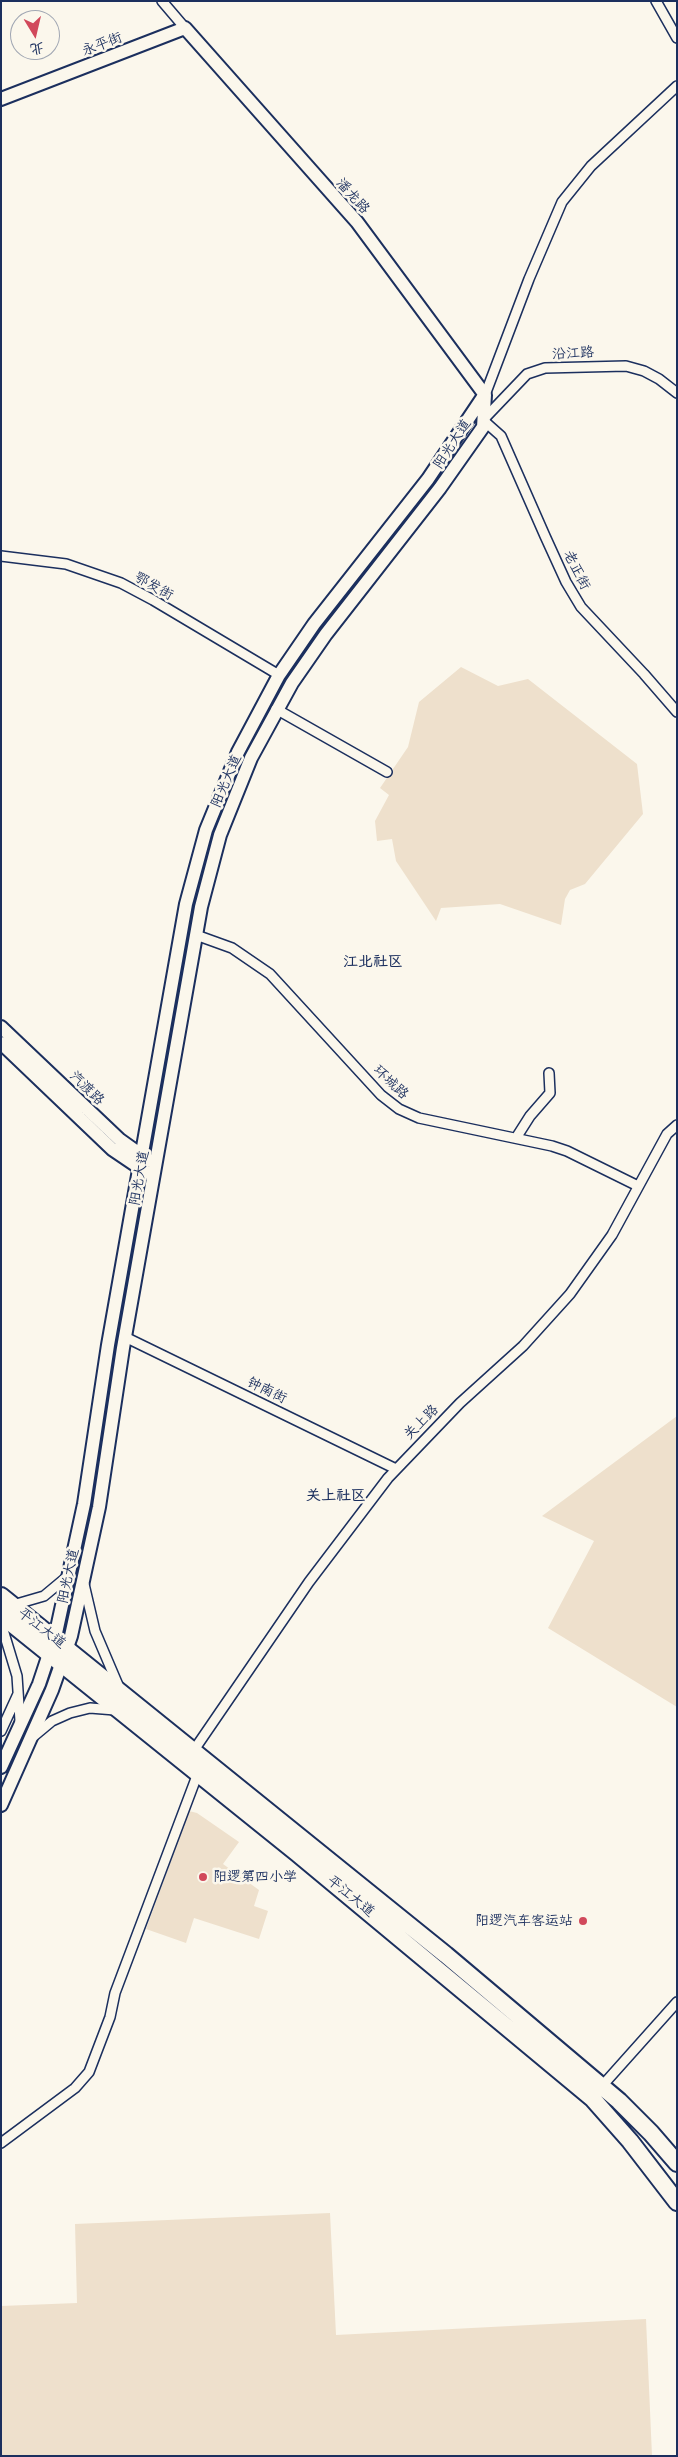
<!DOCTYPE html>
<meta charset="utf-8">
<style>
body{margin:0}
#map{position:relative;width:678px;height:2457px;overflow:hidden;background:#fbf7ec;font-family:Mali,"LXGW WenKai TC",sans-serif}
canvas{display:block}
.frame{position:absolute;inset:0;border:2px solid #1b2f5e;pointer-events:none}
.north{position:absolute;left:10px;top:10px;width:50px;height:50px;box-sizing:border-box;background:#fbf7ec;border:1px solid #a1a7b3;border-radius:50%;rotate:171deg;font-size:14px;font-weight:700;line-height:20px;text-align:center;color:#1b2f5e}
.north::after{content:'';display:block;margin:auto;width:18px;height:22px;background:#d1495b;clip-path:polygon(50% 0,100% 100%,50% 72%,0 100%)}
</style>
<div id="map">
<canvas width="678" height="2457"></canvas>
<div class="frame"></div>
<div class="north">北</div>
</div>
<script>
const ctx = document.querySelector('canvas').getContext('2d');
ctx.lineJoin = 'round';
function fill(path, color) { ctx.fillStyle = color; ctx.fill(path, 'evenodd'); }
const poly = rows => new Path2D(rows.map(r => 'M' + r).join(''));
function strokePath(path, color, width, dash) { ctx.strokeStyle = color; ctx.lineWidth = width; ctx.lineCap = dash ? 'butt' : 'round'; ctx.setLineDash(dash || []); ctx.stroke(path); }
function drawText(font, color, halo, rows, align = 'center') {
  ctx.font = font + ' Mali,"LXGW WenKai TC",sans-serif'; ctx.lineWidth = 5; ctx.setLineDash([]); ctx.textBaseline = 'middle'; ctx.strokeStyle = halo; ctx.fillStyle = color; for (const [text, x, y, turn = 0] of rows) {
    ctx.save(); ctx.translate(x, y); ctx.rotate((+turn || 0) * Math.PI / 180); ctx.textAlign = isNaN(turn) ? turn : align; if (halo) ctx.strokeText(text, 0, 0); ctx.fillText(text, 0, 0); ctx.restore();
  }
}
fill(poly([
 [461,667,498,686,528,679,637,764,643,814,585,884,570,890,565,899,561,925,500,904,441,908,436,921,396,861,392,839,377,841,375,821,389,795,380,788,408,747,419,702],
 [677,1416,677,1707,548,1628,594,1541,542,1516],
 [189,1811,197,1813,239,1842,223,1864,259,1890,254,1906,268,1911,259,1939,194,1918,186,1943,146,1929],
 [330,2213,336,2335,646,2319,652,2456,1,2456,1,2306,77,2303,75,2224]
]), '#eee0cc');
const street = poly([
 [162,1,185,28],
 [656,1,677,38],
 [677,393,659,379,644,371,626,366,545,368,527,374,483,420,501,436,545,536,566,582,581,607,644,674,677,712],
 [485,395,529,279,562,202,591,166,677,86],
 [1,556,66,564,121,583,153,600,279,675],
 [276,709,387,772],
 [196,935,232,948,270,974,381,1095,399,1109,419,1118,552,1146,567,1151,638,1186],
 [516,1138,530,1116,550,1093,549,1073],
 [125,1337,396,1469],
 [84,1584,95,1631,118,1685],
 [13,1605,44,1596,68,1576],
 [1,1623,17,1676,20,1721],
 [1,1731,18,1694],
 [34,1736,52,1721,70,1713,90,1708,115,1710],
 [194,1750,309,1582,388,1478,460,1403,523,1346,570,1294,612,1235,667,1134,677,1125],
 [602,2086,677,2002],
 [1,2143,75,2088,89,2072,110,2017,115,1993,198,1773]
]);
const secondary = poly([
 [1,99,185,28,357,222,485,395],
 [1,1027,120,1140,148,1160],
 [1,1043,112,1149,146,1172],
 [1,1767,39,1684,56,1633,84,1504,108,1345,186,904,206,830,238,752,279,675,314,624,428,479,483,397],
 [1,1805,52,1690,71,1636,99,1507,123,1348,201,907,220,835,251,758,292,683,326,634,440,488,483,427,485,395]
]);
const highway = poly([
 [1,1596,446,1955,619,2101,651,2133,677,2163],
 [1,1615,297,1853,592,2098,630,2141,677,2202]
]);
strokePath(street, '#1b2f5e', 12);
strokePath(secondary, '#1b2f5e', 16);
strokePath(highway, '#1b2f5e', 20);
strokePath(street, '#fbf7ec', 9);
strokePath(secondary, '#fbf7ec', 12);
strokePath(highway, '#fbf7ec', 16);
for (const [x, y, r, color] of [
 [203,1877,5,"#d1495b"],
 [583,1921,5,"#d1495b"]
]) { const dot = new Path2D(); dot.arc(x, y, r, 0, 2 * Math.PI); ctx.fillStyle = color; ctx.fill(dot); strokePath(dot, '#fbf7ec', 2); }
drawText('14px', '#1b2f5e', '#fbf7ec', [
 ["永平街",102,44,-21],
 ["潘龙路",353,196,48],
 ["沿江路",573,353,-3],
 ["阳光大道",452,444,-57],
 ["老正街",577,570,63],
 ["鄂发街",154,586,29],
 ["阳光大道",226,781,-67],
 ["环城路",391,1082,43],
 ["汽渡路",87,1088,44],
 ["阳光大道",139,1178,-80],
 ["钟南街",267,1390,26],
 ["关上路",421,1422,-45],
 ["阳光大道",68,1576,-78],
 ["平江大道",42,1628,38],
 ["平江大道",351,1896,39]
]);
drawText('14px', '#1b2f5e', '#fbf7ec', [
 ["阳逻第四小学",213,1877],
 ["阳逻汽车客运站",573,1921,"right"]
], 'left');
drawText('bold 15px', '#1b2f5e', '#fbf7ec', [
 ["江北社区",373,961],
 ["关上社区",336,1495]
]);
</script>
